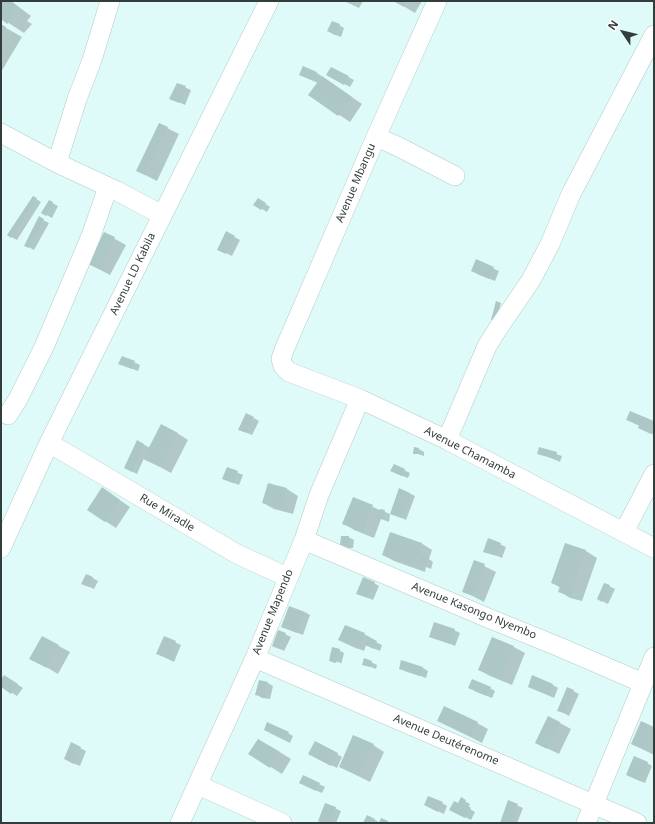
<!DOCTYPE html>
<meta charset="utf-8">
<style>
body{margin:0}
#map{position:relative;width:655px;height:824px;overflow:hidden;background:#dffbf9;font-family:"Noto Sans",sans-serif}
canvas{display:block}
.frame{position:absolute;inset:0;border:2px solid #323d3c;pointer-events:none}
.north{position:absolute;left:603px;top:12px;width:40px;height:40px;-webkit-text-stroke:3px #fff;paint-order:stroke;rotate:305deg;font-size:11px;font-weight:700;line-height:16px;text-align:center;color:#323d3c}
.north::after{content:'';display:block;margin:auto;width:14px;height:18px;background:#323d3c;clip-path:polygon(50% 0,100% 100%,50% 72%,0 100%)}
</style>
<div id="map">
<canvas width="655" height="824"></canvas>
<div class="frame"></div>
<div class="north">N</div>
</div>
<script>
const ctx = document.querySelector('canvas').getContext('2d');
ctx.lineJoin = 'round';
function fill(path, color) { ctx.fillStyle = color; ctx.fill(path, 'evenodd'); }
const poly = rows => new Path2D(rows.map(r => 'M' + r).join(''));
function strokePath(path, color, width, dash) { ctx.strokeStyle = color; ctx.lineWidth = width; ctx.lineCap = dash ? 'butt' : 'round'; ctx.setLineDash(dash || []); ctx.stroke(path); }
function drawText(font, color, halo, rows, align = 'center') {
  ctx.font = font + ' "Noto Sans",sans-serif'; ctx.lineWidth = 3; ctx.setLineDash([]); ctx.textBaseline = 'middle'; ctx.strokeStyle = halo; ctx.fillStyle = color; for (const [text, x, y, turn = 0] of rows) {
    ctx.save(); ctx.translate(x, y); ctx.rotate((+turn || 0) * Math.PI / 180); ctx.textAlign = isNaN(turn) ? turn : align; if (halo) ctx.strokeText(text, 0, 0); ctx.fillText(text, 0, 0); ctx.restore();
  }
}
fill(poly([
 [1,1,11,1,31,16,27,21,32,24,24,33,1,18],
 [344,1,363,1,359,8],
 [395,1,422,1,415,13],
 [1,25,22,37,1,72],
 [339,25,344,28,341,37,333,34],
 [331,68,354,80,350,87,327,75],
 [317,73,362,104,350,122,309,95,318,83,300,75],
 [177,84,191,90,185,105,176,101],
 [159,124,179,134,157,181,137,171],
 [33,197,41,202,17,240,11,237],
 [49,201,58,206,52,218,43,213],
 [263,202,270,207,267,212,262,209],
 [39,218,49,223,34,250,25,245],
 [104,233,126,245,110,275,89,264],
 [227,233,240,240,232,256,224,252],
 [476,261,499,271,495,281,477,274],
 [122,357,140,365,138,371,125,366],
 [254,418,259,421,252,435,245,432],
 [654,422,654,435,644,430,640,426,633,423],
 [177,433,188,440,171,473,144,458,137,474,131,471,143,444,150,448],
 [540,448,562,456,560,462,539,453],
 [419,449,424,452,424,456,415,453],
 [394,465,410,473,408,478,397,474],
 [227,468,243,475,239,485,228,481],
 [268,484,287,489,298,496,293,514,274,509,263,503],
 [102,488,130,507,116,528,105,521],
 [409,493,415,496,406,520,391,513],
 [353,499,390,514,389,522,381,519,374,538,354,530,343,523],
 [348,537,354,540,353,548,346,548,341,545],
 [489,539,506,547,502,558,485,551],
 [421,543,432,550,429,559,433,562,431,569,426,567,425,572,394,561,383,555],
 [565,545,586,551,597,558,582,601,570,598,559,591,561,588,552,583],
 [474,561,496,572,484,602,463,591],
 [87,575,98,581,94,589,83,584],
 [374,583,379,586,373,600,363,596],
 [609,586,615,589,608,604,598,599],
 [305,612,310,615,303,635,288,629],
 [454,630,460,633,455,646,430,636],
 [279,631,291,637,284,651,278,648],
 [364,634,370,637,369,639,382,645,380,651,366,645,364,651,345,643],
 [42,637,70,652,58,674,31,658],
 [164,637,181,645,174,662,158,654],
 [514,647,525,653,512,685,490,676,479,670],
 [339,650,344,653,341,665,341,663,334,661,334,663,330,660],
 [365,659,377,665,376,669,363,664],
 [400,668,423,668,428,671,426,678,405,671],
 [9,679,23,688,17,696,1,686,1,681],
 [260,681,268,683,273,686,270,699,262,698,257,695],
 [553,685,558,688,554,698,529,687],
 [490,688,495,691,492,698,474,691],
 [573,691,579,694,569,716,558,710],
 [549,717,571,729,559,754,536,743],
 [439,721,477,723,488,729,482,743],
 [654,728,654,755,632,744],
 [270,733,288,733,293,736,290,743],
 [72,744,86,751,80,766,70,762],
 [373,745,384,752,370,782,340,767],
 [270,746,291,759,282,774,250,754],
 [337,754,342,757,337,768,315,757],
 [647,763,652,766,645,783,633,778],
 [303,776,325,787,322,793,306,786],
 [461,799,470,804,468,808,475,812,471,820,455,812],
 [509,802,523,808,517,823,501,823],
 [442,803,447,806,444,814,431,808],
 [326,804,341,811,336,823,323,823],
 [367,817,375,820,380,823,365,823]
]), '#0003');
fill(poly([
 [1,1,10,1,16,6,12,11,16,14,7,24,1,19],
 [393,1,407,1,404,7],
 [332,21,340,24,335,35,327,31],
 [1,24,6,27,1,35],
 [303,66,317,72,314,81,299,75],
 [331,67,349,76,344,85,326,75],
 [322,76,352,97,338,116,308,95],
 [177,83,186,86,179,103,169,99],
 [159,123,168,127,145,175,136,171],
 [33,196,37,198,11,238,7,235],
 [258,198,266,203,261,210,253,205],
 [49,200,53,202,46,216,41,213],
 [39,216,44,219,29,248,24,246],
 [226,231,235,236,226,254,217,250],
 [104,232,115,237,99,269,88,264],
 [476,259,494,267,489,279,471,271],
 [496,301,501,303,496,321,491,320],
 [122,356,135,361,132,369,118,364],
 [630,411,654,421,654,427,651,434,638,428,639,425,626,420],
 [246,413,254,417,247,433,238,430],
 [161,424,178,433,160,467,143,459],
 [137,440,144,444,132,472,124,468],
 [414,447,419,448,418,454,413,454],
 [539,447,557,452,555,459,537,454],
 [394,464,405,469,402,476,390,471],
 [227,467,238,471,233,483,222,479],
 [268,483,287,488,282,508,262,503],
 [102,487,120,500,105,522,87,510],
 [399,488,410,493,401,518,390,514],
 [353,497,373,505,363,532,342,524],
 [380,509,385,510,383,519,378,519],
 [390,532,422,543,413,566,382,555],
 [341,536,349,536,348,546,340,545],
 [488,538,501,543,497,556,483,552],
 [565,543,586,550,571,596,558,592,560,586,551,583],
 [420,554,429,558,425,567,416,564],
 [474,560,485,564,473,596,462,592],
 [86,574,93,577,89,587,81,584],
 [363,577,375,582,368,598,356,594],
 [604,583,610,585,602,602,597,599],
 [289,606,305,612,297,633,281,627],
 [434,622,455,629,450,644,429,637],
 [345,625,365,633,358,649,338,640],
 [278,630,286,633,279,649,272,646],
 [42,636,59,645,47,668,29,659],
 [164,636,176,641,169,659,156,654],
 [369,637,377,641,374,649,365,645],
 [492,637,514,646,501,679,478,670],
 [332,647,340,649,336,663,329,661],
 [364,658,372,661,370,667,362,665],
 [401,660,423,667,420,676,399,669],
 [4,675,18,684,11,694,1,687,1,679],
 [532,675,553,684,548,695,528,687],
 [472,679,491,687,487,696,468,688],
 [259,680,268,682,264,697,255,695],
 [567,687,574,690,564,713,557,711],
 [444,706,478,722,471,737,437,721],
 [548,716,560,722,547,749,535,743],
 [641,721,654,727,654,754,631,744],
 [267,722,289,732,285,740,264,730],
 [353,735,374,744,359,776,339,767],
 [258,739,280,752,270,768,248,754],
 [315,741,338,753,331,766,308,754],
 [71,742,81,747,74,764,64,759],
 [634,756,648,762,640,781,626,775],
 [303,775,320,783,316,791,299,783],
 [428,796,443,802,438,812,424,805],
 [461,797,466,800,464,804,471,808,465,818,449,810,454,801,458,803],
 [508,800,518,804,511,823,500,823],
 [325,803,336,807,329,823,322,823,318,821],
 [367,815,375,819,374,823,363,823],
 [381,818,388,821,387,823,379,823]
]), '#acc7c5');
const minor = poly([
 [437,1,376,137,284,350,281,359,283,366,289,372,360,399,447,440,654,548],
 [1,133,57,163,117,191,162,215],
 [376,137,397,146,455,176],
 [57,163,77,99,92,60,110,1],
 [8,415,18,399,44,347,91,236,108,187],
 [447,440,487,346,497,330,531,280,550,244,571,194,654,35],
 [49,443,237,554,287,577],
 [624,532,654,474],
 [304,540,488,618,557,646,643,683],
 [1,548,49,443,269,1],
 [255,658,637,823],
 [198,785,282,823],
 [180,823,255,658,304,540,319,495,360,399],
 [586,823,654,657]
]);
strokePath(minor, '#b1cbc9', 20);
strokePath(minor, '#fff', 19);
drawText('11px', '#323d3c', '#fff', [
 ["Avenue Mbangu",356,183,-67],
 ["Avenue LD Kabila",133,274,-64],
 ["Avenue Chamamba",470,453,27],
 ["Rue Miradle",167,513,31],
 ["Avenue Kasongo Nyembo",474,611,22],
 ["Avenue Mapendo",273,612,-68],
 ["Avenue Deutérenome",446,740,23]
]);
</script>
